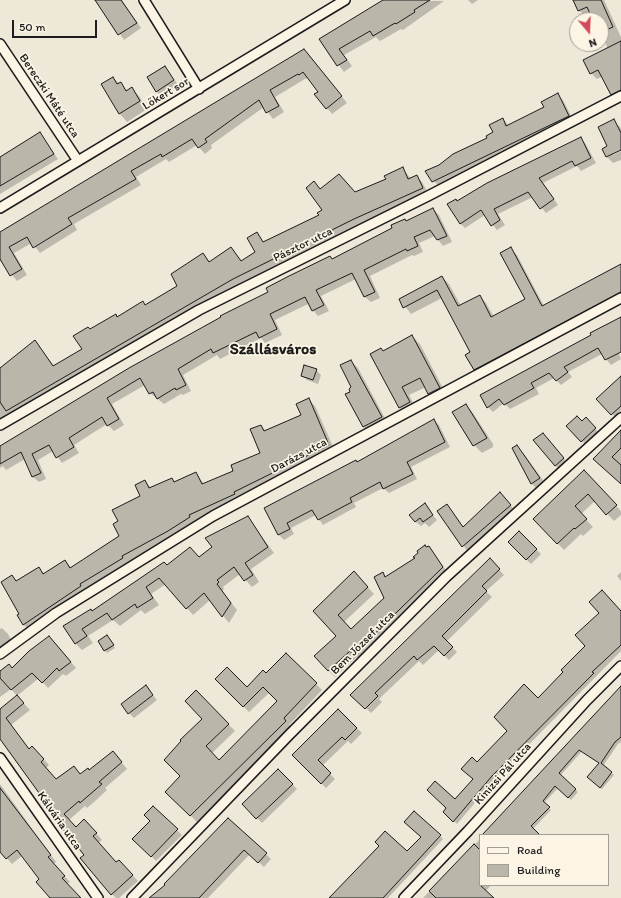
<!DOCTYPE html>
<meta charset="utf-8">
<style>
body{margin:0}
#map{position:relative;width:621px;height:898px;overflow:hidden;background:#eee8d9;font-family:Itim,sans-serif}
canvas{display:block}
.legend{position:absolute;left:479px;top:834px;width:130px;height:52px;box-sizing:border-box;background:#fcf5e5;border:1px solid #a29e95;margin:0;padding:5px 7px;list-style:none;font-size:12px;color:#1c1c1c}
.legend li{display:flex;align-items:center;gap:8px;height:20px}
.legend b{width:20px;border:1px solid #a29e95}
.north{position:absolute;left:569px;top:12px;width:40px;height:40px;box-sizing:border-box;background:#fcf5e5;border:1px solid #a29e95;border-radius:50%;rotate:161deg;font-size:11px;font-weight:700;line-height:16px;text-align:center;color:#1c1c1c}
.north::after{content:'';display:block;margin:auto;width:14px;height:18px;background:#d1495b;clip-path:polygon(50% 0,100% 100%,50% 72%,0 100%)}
.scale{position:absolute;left:12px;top:20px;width:85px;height:18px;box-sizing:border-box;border:2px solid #1c1c1c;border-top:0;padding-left:5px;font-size:12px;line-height:14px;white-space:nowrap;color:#1c1c1c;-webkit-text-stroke:3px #fcf5e5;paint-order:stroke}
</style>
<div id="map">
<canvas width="621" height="898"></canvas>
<ul class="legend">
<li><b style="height:5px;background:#fcf5e5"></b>Road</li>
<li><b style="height:11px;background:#bab6aa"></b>Building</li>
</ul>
<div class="north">N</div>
<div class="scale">50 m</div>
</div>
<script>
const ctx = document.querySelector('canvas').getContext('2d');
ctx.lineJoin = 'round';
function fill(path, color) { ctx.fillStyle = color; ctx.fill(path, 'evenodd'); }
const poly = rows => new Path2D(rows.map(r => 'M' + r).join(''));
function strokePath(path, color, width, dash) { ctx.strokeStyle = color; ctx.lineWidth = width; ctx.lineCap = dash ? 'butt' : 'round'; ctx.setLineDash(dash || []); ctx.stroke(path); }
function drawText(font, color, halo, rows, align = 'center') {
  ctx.font = font + ' Itim,sans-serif'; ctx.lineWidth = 3.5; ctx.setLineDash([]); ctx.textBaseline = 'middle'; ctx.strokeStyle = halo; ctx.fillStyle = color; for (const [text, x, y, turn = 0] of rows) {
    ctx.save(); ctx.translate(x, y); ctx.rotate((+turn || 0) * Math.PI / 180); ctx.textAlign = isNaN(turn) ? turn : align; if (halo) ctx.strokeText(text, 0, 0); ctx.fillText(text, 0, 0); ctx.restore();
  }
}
fill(poly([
 [97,0,122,0,141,28,124,40],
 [384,0,444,1,403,30,401,29,380,41,376,37,344,55,352,66,344,72,320,40],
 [468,0,478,0,472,4],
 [574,0,604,0,621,37,621,99,618,100,612,94,603,76,597,79,591,73,608,49,601,34,601,20,594,20,591,14,585,16,579,10],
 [310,56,347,103,332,114,316,95,319,92,308,78,305,79,275,97,284,112,273,119,264,107,211,145,212,148,205,154,197,145,169,162,166,159,136,177,141,185,74,224,77,230,40,253,32,243,14,253,27,275,17,281,1,261,0,262,0,233],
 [165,67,179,86,161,96,156,91],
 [113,78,128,91,131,88,139,96,147,109,127,122,120,114,102,84],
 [557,95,563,100,574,122,439,187,427,172,489,138,495,133,503,119,509,126,546,108],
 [614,121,621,128,621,149,613,153,613,155,621,151,621,160,613,163,607,157],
 [40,133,58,159,0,194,0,158],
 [580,138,585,143,596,163,581,171,577,166,543,183,558,205,546,213,533,197,498,214,505,225,497,230,485,215,465,228,460,223,457,202],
 [403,169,411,179,417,177,422,182,428,193,360,224,239,284,0,423,0,369,35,341,54,366,83,349,90,330,116,315,118,317,143,303,146,305,179,286,203,254,210,262,231,248,242,261,256,252,257,234,264,243,320,216,323,211,321,190,355,193,387,179],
 [433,209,439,215,452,242,443,246,435,236,419,243,423,252,414,256,412,255,370,276,380,298,371,302,365,297,356,279,321,296,329,311,318,316,308,304,275,320,282,335,265,343,261,338,220,359,217,355,183,375,191,391,183,395,181,394,164,404,150,393,145,385,112,404,124,425,114,431,107,424,74,445,79,453,62,463,53,451,38,460,46,479,39,482,33,477,25,459,6,470,3,466,0,468,0,447,330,257,332,259,394,228,405,220,407,222],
 [511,249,517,255,544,306,621,265,621,301,481,376,474,369,471,352,442,298,411,314,400,300,442,277,449,284,461,306,480,296,486,303,494,317,526,299],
 [621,318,621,346,617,348,621,359,611,365,602,354,568,372,572,377,561,385,554,378,536,388,539,394,510,409,504,403,493,412,488,407,482,395,564,351],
 [412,336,420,344,447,396,437,401,426,387,409,395,417,410,407,415,400,408,371,355,383,352],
 [351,361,358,368,388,424,371,433,363,426,351,392,353,388],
 [316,370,321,375,318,384,307,380,302,375],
 [621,376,621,416,617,419,598,399],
 [308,399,315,406,335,451,127,563,129,565,30,631,24,625,18,615,21,614,12,576,18,582,39,569,45,574,65,562,72,568,120,536,119,522,141,496,145,481,151,488,172,479,176,482,196,473,204,484,234,472,261,454,261,426,266,431,303,416],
 [466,405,473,413,493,444,493,447,482,453,474,445,454,412],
 [434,420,439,425,450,447,411,467,417,479,389,493,383,488,354,503,356,507,323,525,316,515,291,528,294,534,284,540,279,535,265,508,357,463],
 [582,422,591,424,600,434,587,446,568,426],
 [621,432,621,484,601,465],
 [548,439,568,464,560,470,555,465],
 [516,446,524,454,547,486,539,491,532,484,513,449],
 [591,478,621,511,621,515,614,521,595,501,581,514,593,527,583,536,581,534,564,550,534,519],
 [504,499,515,510,468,552,439,511,447,505,464,528],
 [424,505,437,520,429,527,425,523,421,526,416,522],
 [248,518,274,553,251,569,259,582,252,587,240,574,223,587,224,589,222,591,237,610,229,623,210,600,193,615,166,584,151,594,159,605,145,614,141,610,120,626,113,620,88,636,93,643,82,650,76,644,65,627,93,612,167,567,190,548,199,558],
 [519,532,541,554,531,564,509,542],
 [428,547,449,574,360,660,357,657,335,677,328,670,338,636,330,594,354,572,374,594,344,622,351,630,385,599,383,574,386,577,416,559],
 [490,560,504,575,486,591,492,597,446,642,457,652,449,660,439,650,423,665,419,661,379,699,382,702,371,713,352,695],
 [621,572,621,581,617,576],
 [621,612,621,651,495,779,457,824,444,812,474,779,477,763,565,672,587,646],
 [2,628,8,634,14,646,0,656,0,629],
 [107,636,115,648,107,653,99,641],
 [55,643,76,668,66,676,63,674,48,688,39,678,17,696,11,689,0,697,0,672,12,669],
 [286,654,322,690,289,725,292,727,197,822,166,792,182,776,203,719,196,691,235,731,212,753,220,761,278,701,270,692,249,712,216,679,247,689,266,675],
 [146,687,157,700,134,718,129,713],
 [621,688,621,742,618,744,603,766,614,775,602,789,590,779,600,763,582,751,560,776,578,792,571,800,558,788,544,803,551,810,533,829,539,835,484,835],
 [17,696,30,710,11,725,29,749,38,753,49,765,46,768,56,780,74,767,81,775,118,758,127,769,105,788,107,790,94,802,87,808,85,806,69,820,76,828,90,826,102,840,98,843,117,864,125,867,138,881,119,898,116,898,112,894,0,737,0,710],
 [338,710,362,733,351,744,348,741,322,766,335,779,326,788,294,755],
 [278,770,297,789,262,823,243,804],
 [0,784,56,862,53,864,70,882,67,884,80,898,51,898,23,855,12,864,0,850],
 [153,807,182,835,156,861,134,839,151,821],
 [414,812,443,839,388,898,329,898,380,846,407,853,422,837],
 [228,819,271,859,264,867,250,854,208,898,151,898,167,885],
 [480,839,480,885,491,885,486,891,492,898,423,898]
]), '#0003');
const building = poly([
 [95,0,121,0,137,23,118,35,95,0],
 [383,0,430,0,414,10,415,12,396,24,395,23,373,36,370,31,339,49,347,60,337,66,319,39,383,0],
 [573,0,601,0,613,27,601,32,601,20,593,20,587,7,578,11,573,0],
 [621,41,621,90,611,95,598,70,590,74,583,60,621,41],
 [304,49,342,96,326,109,314,94,318,92,303,72,299,75,298,74,270,90,279,106,266,113,259,100,205,139,207,142,198,148,192,139,162,157,161,154,131,171,136,179,68,218,72,224,33,248,27,237,9,247,22,269,10,276,0,259,0,232,304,49],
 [165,66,174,80,156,92,147,77,165,66],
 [113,77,117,84,121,82,126,91,132,87,140,101,119,114,101,84,113,77],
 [558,93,569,116,432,182,425,171,439,165,453,154,487,138,486,136,493,132,489,125,503,118,506,126,544,107,541,102,558,93],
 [614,119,621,133,621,150,606,157,602,149,607,146,598,127,614,119],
 [40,132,54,154,0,186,0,157,40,132],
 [581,137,591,158,575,166,572,161,539,178,554,199,540,209,528,192,494,209,500,220,491,226,481,210,460,224,447,204,456,199,457,201,487,183,581,137],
 [403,167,408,179,417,175,423,188,354,219,233,279,6,411,0,402,0,368,35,340,53,366,82,349,73,336,88,327,90,329,116,314,117,317,143,301,145,305,177,286,171,274,203,253,209,262,231,247,241,261,255,252,247,238,257,232,263,242,319,215,317,213,322,210,306,188,314,181,320,189,339,174,355,192,386,179,384,176,403,167],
 [433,208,447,236,437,240,430,230,414,237,418,246,407,251,406,249,364,270,375,292,364,297,352,273,316,290,324,305,312,311,305,297,270,314,277,329,259,338,256,332,213,353,211,349,178,369,186,385,176,390,175,388,157,399,153,392,149,394,140,378,107,398,119,419,107,426,102,417,69,438,74,447,56,458,49,445,32,454,41,473,32,477,21,452,0,464,0,446,129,368,221,317,220,316,268,292,266,288,287,277,330,256,332,259,392,228,391,225,405,219,406,221,433,208],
 [511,247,542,306,621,264,621,292,474,370,465,355,470,352,437,290,403,308,399,299,442,276,458,306,480,295,491,317,525,299,500,253,511,247],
 [621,317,621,352,605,360,598,348,564,367,568,372,556,381,549,373,531,383,534,388,504,405,499,399,487,408,480,395,591,335,590,333,621,317],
 [412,335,440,388,428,394,420,378,402,387,410,402,399,408,370,354,381,348,383,351,412,335],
 [351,360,382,417,363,427,345,394,350,392,349,389,351,387,340,365,351,360],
 [304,365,317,369,313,380,301,376,304,365],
 [621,376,621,406,611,415,596,399,621,376],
 [309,398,329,445,234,492,235,494,189,515,190,517,168,531,122,556,123,558,80,584,81,586,23,625,17,615,19,614,1,582,12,575,16,581,39,567,43,574,65,560,70,568,119,536,113,524,118,521,112,510,140,496,135,485,145,480,149,488,172,478,174,482,196,472,202,484,233,471,231,465,260,453,250,429,261,425,264,431,301,415,296,404,309,398],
 [466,404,487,438,473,446,452,412,466,404],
 [577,416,582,421,586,417,596,428,581,442,566,426,577,416],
 [434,419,445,442,407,462,413,474,383,489,380,482,350,498,352,502,318,520,312,510,287,523,290,529,278,535,264,508,356,460,357,462,434,419],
 [621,430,621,448,612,457,621,465,621,484,593,459,621,430],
 [543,433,564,458,555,466,533,440,543,433],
 [517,445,540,478,531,484,512,448,517,445],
 [584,470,617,505,606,515,588,494,575,506,587,519,575,529,574,528,557,544,533,519,584,470],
 [500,492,511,505,462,547,437,511,447,504,463,527,500,492],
 [425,503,433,515,423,522,420,518,415,522,409,515,425,503],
 [248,516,268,547,245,563,253,575,244,581,234,567,217,580,219,582,217,584,231,603,222,617,204,593,186,609,159,578,146,587,153,598,137,608,135,604,112,620,107,613,82,629,87,636,75,644,63,626,91,609,92,611,164,562,167,565,190,547,199,557,212,547,205,538,248,516],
 [519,531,537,549,526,560,508,542,519,531],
 [425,545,426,547,429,546,443,567,353,655,350,651,328,671,314,656,336,636,313,611,354,571,368,587,338,615,351,629,384,598,374,577,383,572,385,577,415,558,413,557,418,553,417,551,425,545],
 [490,558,500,569,482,586,487,591,442,636,453,647,444,656,434,646,417,660,414,656,375,693,378,696,365,709,350,695,490,558],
 [602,590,621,611,621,645,592,672,594,673,492,776,453,822,443,812,446,808,427,790,435,781,455,799,473,779,461,769,472,757,477,762,507,731,494,717,524,684,538,698,563,672,561,670,585,646,575,635,599,613,589,602,602,590],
 [107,635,114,645,104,651,98,641,107,635],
 [49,636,71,662,59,671,57,668,42,683,32,673,11,690,0,678,0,671,9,664,12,668,29,651,49,636],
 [286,653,317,683,284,718,286,721,190,816,165,792,180,776,164,760,181,741,180,740,202,719,185,701,196,690,229,724,206,746,219,760,277,701,263,687,243,707,215,679,227,667,247,687,263,670,266,673,286,653],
 [146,685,153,695,128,714,121,704,146,685],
 [621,686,621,737,615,742,601,763,612,772,600,788,587,777,599,763,579,750,559,773,576,789,568,798,555,786,543,801,550,807,531,826,540,835,482,835,621,686],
 [17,695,24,703,6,718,29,749,32,746,44,759,41,762,56,779,74,766,80,774,88,768,89,770,113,751,122,762,99,782,102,784,88,796,80,803,79,801,64,814,76,827,84,819,97,833,93,836,116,862,119,860,133,875,111,895,80,858,84,855,44,806,47,804,0,739,0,709,17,695],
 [338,709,357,728,345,740,342,737,318,760,331,773,321,784,292,755,338,709],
 [278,769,293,784,256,819,242,804,278,769],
 [0,788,51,855,48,857,65,876,62,878,81,898,50,898,36,882,39,879,17,850,6,859,0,852,0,788],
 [153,806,178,829,151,857,132,839,150,821,144,815,153,806],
 [414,811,441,835,383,898,329,898,379,846,375,842,385,831,407,851,421,837,404,822,414,811],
 [228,818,267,853,258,863,244,850,199,898,149,898,165,885,164,884,228,818],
 [474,844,480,850,480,885,494,898,436,898,429,891,474,844]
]);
fill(building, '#bab6aa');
strokePath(building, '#1c1c1c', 1);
const minor = poly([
 [144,0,199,89],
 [0,44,78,161],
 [0,208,345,0],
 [0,425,199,310,428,196,621,96],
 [0,654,56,613,213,516,621,298],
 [0,758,98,898],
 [132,898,289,735,446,577,621,418],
 [404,898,468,831,587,700,621,666]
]);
strokePath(minor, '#1c1c1c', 12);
strokePath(minor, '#fcf5e5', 9);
drawText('12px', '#1c1c1c', '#fcf5e5', [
 ["Lőkert sor",166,94,-31],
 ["Bereczki Máté utca",49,96,56],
 ["Pásztor utca",303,245,-26],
 ["Darázs utca",299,456,-28],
 ["Bem József utca",363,643,-45],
 ["Kinizsi Pál utca",503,774,-48],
 ["Kálvária utca",59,821,55]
]);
drawText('bold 16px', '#1c1c1c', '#fcf5e5', [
 ["Szállásváros",273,350]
]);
</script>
